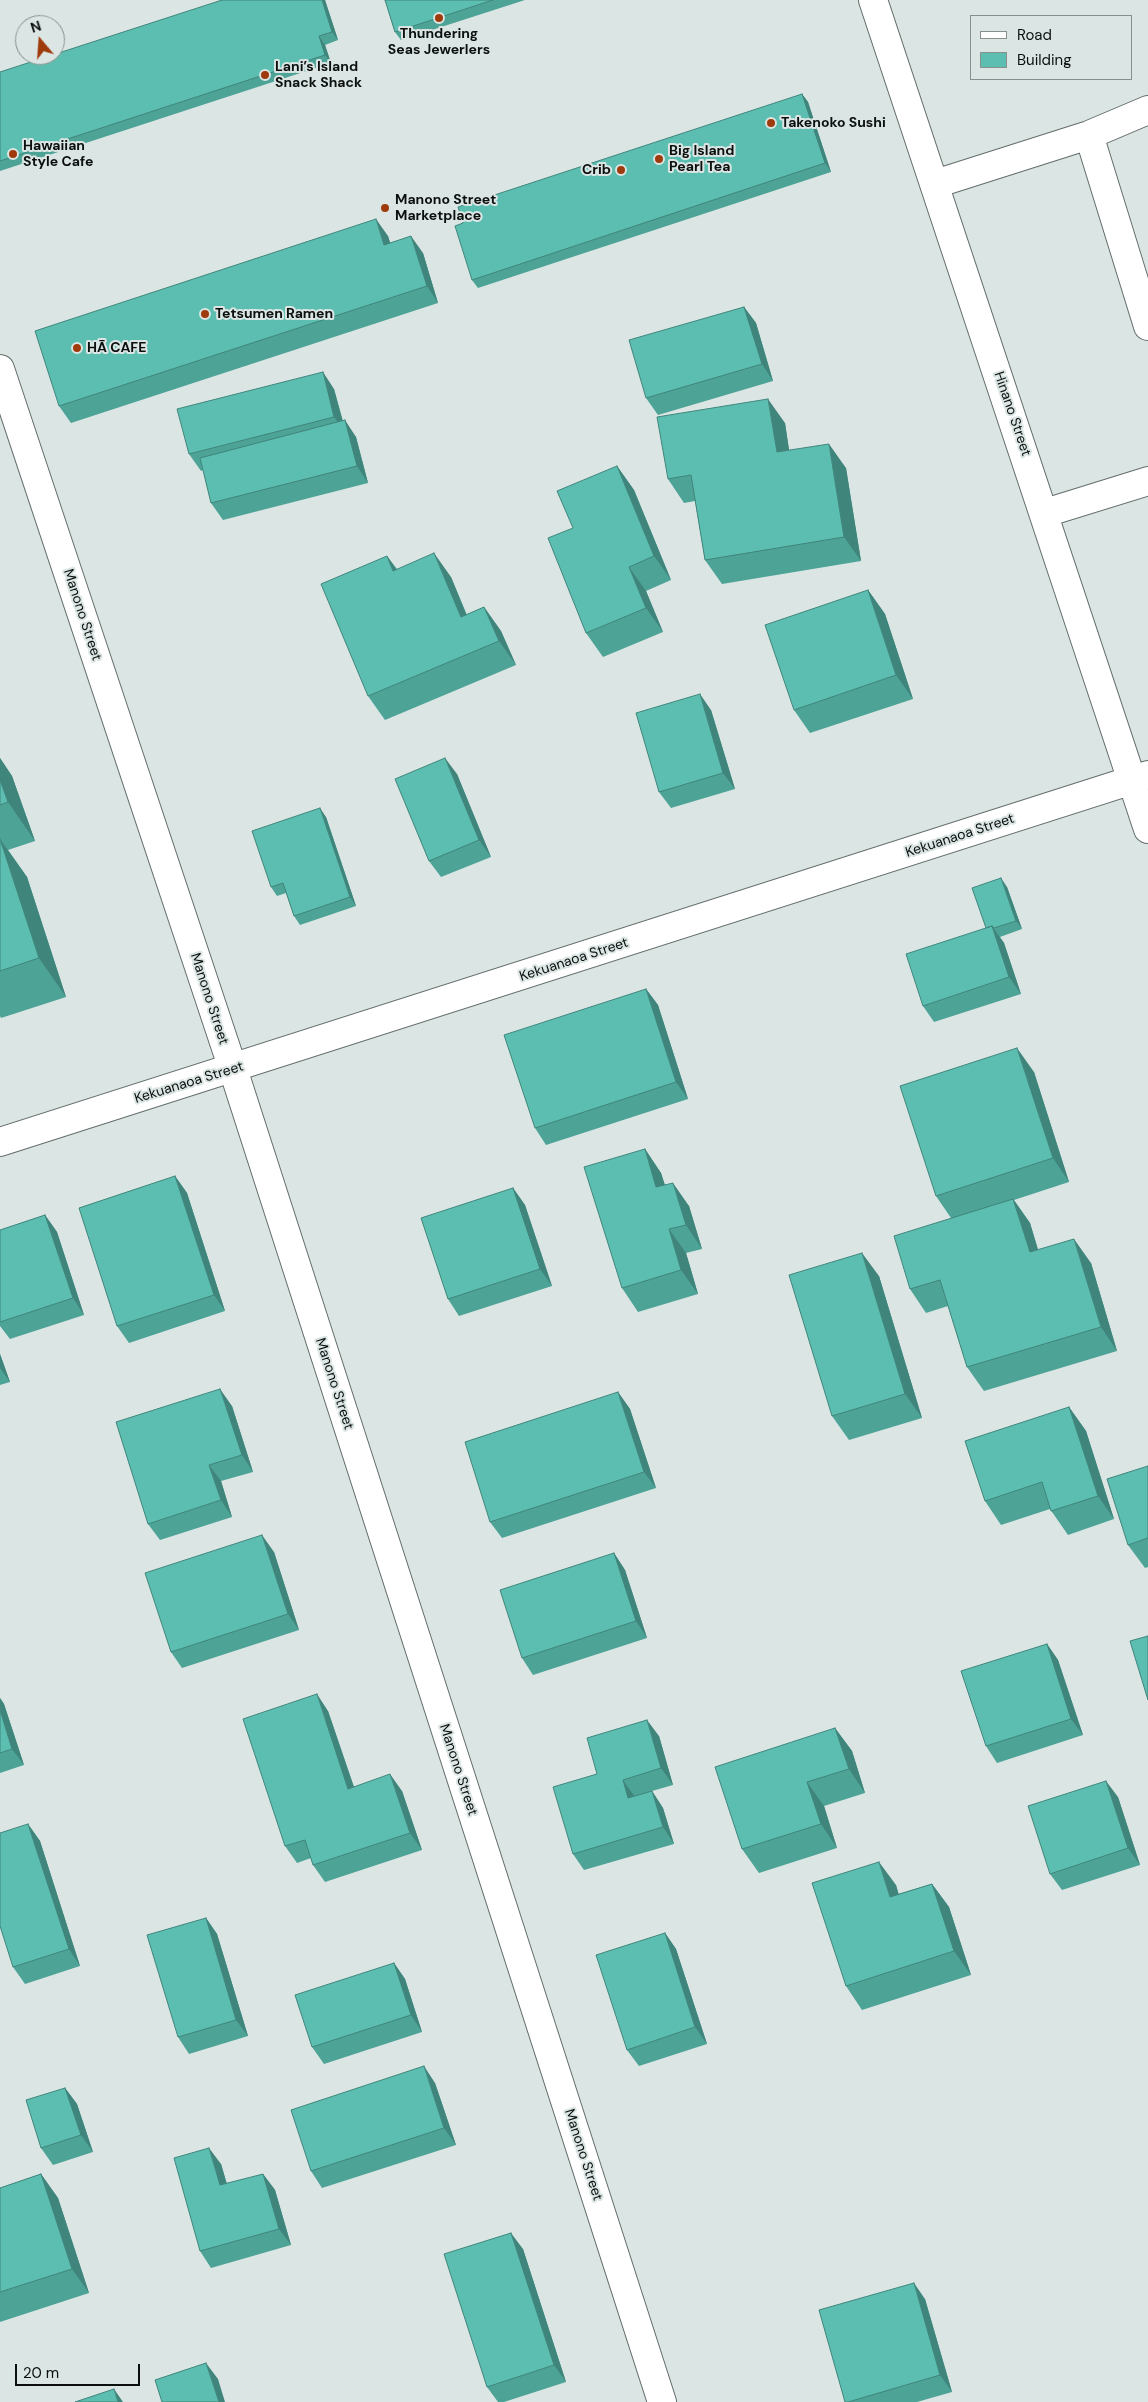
<!DOCTYPE html>
<meta charset="utf-8">
<style>
body{margin:0}
#map{position:relative;width:1148px;height:2402px;overflow:hidden;background:#dbe6e4;font-family:"DM Sans",sans-serif}
canvas{display:block}
.legend{position:absolute;left:970px;top:15px;width:162px;height:65px;box-sizing:border-box;background:#dbe6e4;border:1px solid #88908e;margin:0;padding:6px 9px;list-style:none;font-size:15px;color:#0b0f0e}
.legend li{display:flex;align-items:center;gap:10px;height:25px}
.legend b{width:25px;border:1px solid #88908e}
.north{position:absolute;left:15px;top:15px;width:50px;height:50px;box-sizing:border-box;background:#dbe6e4;border:1px solid #88908e;border-radius:50%;rotate:342deg;font-size:14px;font-weight:700;line-height:20px;text-align:center;color:#0b0f0e}
.north::after{content:'';display:block;margin:auto;width:18px;height:22px;background:#9f3a0d;clip-path:polygon(50% 0,100% 100%,50% 72%,0 100%)}
.scale{position:absolute;left:15px;top:2364px;width:125px;height:22px;box-sizing:border-box;border:2px solid #0b0f0e;border-top:0;padding-left:6px;font-size:15px;line-height:18px;white-space:nowrap;color:#0b0f0e;-webkit-text-stroke:4px #dbe6e4;paint-order:stroke}
</style>
<div id="map">
<canvas width="1148" height="2402"></canvas>
<ul class="legend">
<li><b style="height:6px;background:#fff"></b>Road</li>
<li><b style="height:14px;background:#5bbeb0"></b>Building</li>
</ul>
<div class="north">N</div>
<div class="scale">20 m</div>
</div>
<script>
const ctx = document.querySelector('canvas').getContext('2d');
ctx.lineJoin = 'round';
const poly = rows => new Path2D(rows.map(r => 'M' + r).join(''));
function strokePath(path, color, width, dash) { ctx.strokeStyle = color; ctx.lineWidth = width; ctx.lineCap = dash ? 'butt' : 'round'; ctx.setLineDash(dash || []); ctx.stroke(path); }
function fill(path, color) { ctx.fillStyle = color; ctx.fill(path, 'evenodd'); }
function drawText(font, color, halo, rows, align = 'center') {
  ctx.font = font + ' "DM Sans",sans-serif'; ctx.lineWidth = 4; ctx.setLineDash([]); ctx.textBaseline = 'middle'; ctx.strokeStyle = halo; ctx.fillStyle = color; for (const [text, x, y, turn = 0] of rows) {
    ctx.save(); ctx.translate(x, y); ctx.rotate((+turn || 0) * Math.PI / 180); ctx.textAlign = isNaN(turn) ? turn : align; if (halo) ctx.strokeText(text, 0, 0); ctx.fillText(text, 0, 0); ctx.restore();
  }
}
const minor = poly([
 [873,0,1148,829],
 [1089,135,1148,326],
 [935,184,1089,135,1148,110],
 [0,369,233,1069,662,2402],
 [1045,513,1148,481],
 [0,1142,1148,775]
]);
strokePath(minor, '#636d6b', 30);
strokePath(minor, '#fff', 28);
fill(poly([
 [325,0,338,40,325,45,331,63,0,171,0,72],
 [385,0,525,0,401,40,395,32],
 [802,94,808,102,831,172,478,288,472,280,463,223],
 [388,236,390,243,423,253,438,303,71,423,59,406],
 [744,307,756,323,773,381,658,415,646,398],
 [334,389,343,421,356,437,368,483,223,520,211,503,203,470,201,471,189,454],
 [785,423,789,450,846,468,861,561,722,584,705,560,695,501,684,503,668,479],
 [617,466,634,490,671,580,646,591,663,632,603,657,586,633,573,528],
 [387,556,397,569,451,577,467,615,484,607,501,631,516,665,385,720,368,696],
 [868,590,885,614,913,699,810,733,794,710],
 [711,710,735,789,671,808,659,792],
 [0,758,12,776,35,841,8,850,27,877,66,997,1,1018,0,1016],
 [457,774,491,857,441,877,429,861],
 [326,817,356,906,300,925,294,916,286,893,277,896,271,887],
 [1007,887,1022,929,1000,937,1004,943,1021,994,934,1022,923,1006,986,928],
 [646,989,658,1005,688,1099,546,1145,535,1128],
 [1034,1072,1069,1182,1014,1200,1030,1223,1038,1250,1091,1263,1117,1351,984,1391,967,1367,948,1306,926,1313,910,1289,951,1218,936,1196],
 [645,1149,661,1173,665,1185,689,1206,702,1249,686,1253,698,1294,638,1312,622,1288],
 [175,1176,187,1193,225,1311,129,1343,117,1326],
 [513,1188,525,1205,552,1286,459,1316,448,1299],
 [45,1215,57,1232,84,1315,10,1339,0,1326,0,1230],
 [879,1276,922,1418,849,1440,832,1416],
 [0,1354,10,1382,0,1385],
 [618,1392,630,1409,656,1488,502,1538,490,1522],
 [232,1406,253,1472,221,1481,232,1517,160,1540,148,1524],
 [1069,1407,1086,1431,1114,1519,1068,1535,1050,1509,1001,1525,985,1501],
 [1148,1466,1148,1567,1145,1568,1128,1545],
 [274,1552,299,1630,182,1668,171,1652],
 [614,1553,625,1570,647,1638,533,1675,522,1658],
 [1047,1644,1058,1660,1083,1735,997,1763,986,1746],
 [0,1698,4,1704,24,1765,0,1773],
 [328,1711,354,1787,402,1791,422,1850,325,1882,313,1865,311,1858,297,1863,285,1846],
 [835,1728,852,1751,865,1793,824,1806,837,1848,759,1873,742,1849],
 [659,1736,673,1785,652,1791,663,1808,674,1844,584,1870,573,1854,597,1774],
 [1118,1797,1140,1865,1062,1890,1050,1874],
 [28,1824,40,1841,80,1966,25,1984,13,1967],
 [932,1884,949,1907,971,1975,862,2010,846,1986,896,1885,898,1894],
 [206,1918,217,1934,248,2036,189,2054,178,2037],
 [665,1933,676,1949,707,2044,639,2066,627,2050],
 [394,1963,405,1979,422,2032,324,2064,312,2047],
 [435,2083,456,2145,322,2188,311,2171],
 [65,2088,77,2104,93,2152,53,2165,41,2148],
 [221,2164,227,2184,263,2174,275,2190,291,2245,211,2268,200,2251],
 [41,2174,58,2198,89,2293,0,2322,0,2188],
 [523,2249,566,2382,504,2402,498,2402,487,2387],
 [925,2299,952,2392,917,2402,845,2402]
]), '#4ea397');
fill(poly([
 [322,0,325,0,338,40,332,32],
 [319,36,325,45,331,63,325,55],
 [802,94,808,102,831,172,825,163],
 [376,219,388,236,396,261,384,245],
 [411,236,423,253,438,303,427,286],
 [744,307,756,323,773,381,762,364],
 [323,372,334,389,346,434,334,417],
 [768,399,785,423,793,476,777,452],
 [345,420,356,437,368,483,357,466],
 [829,444,846,468,861,561,844,537],
 [617,466,634,490,671,580,654,556],
 [434,553,451,577,477,641,461,617],
 [387,556,404,580,393,571],
 [629,567,646,591,663,632,646,608],
 [868,590,885,614,913,699,896,675],
 [484,607,501,631,516,665,499,641],
 [700,694,711,710,735,789,723,773],
 [0,758,12,776,35,841,8,802,0,780],
 [445,758,457,774,491,857,479,840],
 [320,808,326,817,356,906,350,897],
 [0,839,27,877,66,997,39,958],
 [1001,878,1007,887,1022,929,1016,921],
 [992,926,1004,943,1021,994,1009,977],
 [646,989,658,1005,688,1099,676,1082],
 [1017,1048,1034,1072,1069,1182,1053,1158],
 [645,1149,661,1173,673,1211,656,1187],
 [175,1176,187,1193,225,1311,214,1295],
 [673,1183,689,1206,702,1249,686,1225],
 [513,1188,525,1205,552,1286,540,1269],
 [1013,1199,1030,1223,1046,1276,1030,1252],
 [45,1215,57,1232,84,1315,73,1298],
 [669,1229,686,1253,698,1294,681,1270],
 [1074,1239,1091,1263,1117,1351,1101,1327],
 [862,1253,879,1276,922,1418,905,1394],
 [0,1354,10,1382,0,1368],
 [220,1389,232,1406,253,1472,242,1455],
 [618,1392,630,1409,656,1488,644,1472],
 [1069,1407,1086,1431,1114,1519,1098,1496],
 [209,1465,221,1481,232,1517,221,1500],
 [262,1535,274,1552,299,1630,288,1614],
 [614,1553,625,1570,647,1638,636,1621],
 [1047,1644,1058,1660,1083,1735,1071,1719],
 [317,1694,328,1711,360,1805,348,1789],
 [0,1698,4,1704,24,1765,12,1749,0,1710],
 [647,1720,659,1736,673,1785,661,1768],
 [835,1728,852,1751,865,1793,849,1769],
 [390,1774,402,1791,422,1850,410,1833],
 [623,1780,635,1797,628,1798],
 [1106,1781,1118,1797,1140,1865,1128,1848],
 [807,1782,824,1806,837,1848,821,1824],
 [652,1791,663,1808,674,1844,663,1827],
 [28,1824,40,1841,80,1966,69,1949],
 [879,1862,896,1885,907,1921,890,1897],
 [932,1884,949,1907,971,1975,954,1951],
 [206,1918,217,1934,248,2036,236,2020],
 [665,1933,676,1949,707,2044,695,2027],
 [394,1963,405,1979,422,2032,411,2015],
 [424,2066,435,2083,456,2145,444,2128],
 [65,2088,77,2104,93,2152,81,2135],
 [209,2148,221,2164,232,2202,220,2185],
 [41,2174,58,2198,89,2293,72,2269],
 [263,2174,275,2190,291,2245,279,2229],
 [511,2233,523,2249,566,2382,554,2365],
 [914,2283,925,2299,952,2392,940,2375],
 [206,2363,218,2379,225,2402,219,2402],
 [114,2389,123,2402,118,2402]
]), '#40857b');
const building = poly([
 [222,0,322,0,332,32,319,36,325,55,0,161,0,72,222,0],
 [385,0,493,0,395,32,385,0],
 [802,94,825,163,472,280,455,226,463,223,458,207,802,94],
 [376,219,384,245,411,236,427,286,59,406,35,331,376,219],
 [744,307,762,364,646,398,629,340,744,307],
 [323,372,334,417,189,454,177,409,323,372],
 [768,399,777,452,829,444,844,537,705,560,691,475,668,479,657,417,768,399],
 [345,420,357,466,211,503,200,458,345,420],
 [617,466,654,556,629,567,646,608,586,633,548,538,573,528,557,491,617,466],
 [434,553,461,617,484,607,499,641,368,696,321,584,387,556,393,571,434,553],
 [868,590,896,675,794,710,765,625,868,590],
 [700,694,723,773,659,792,636,713,700,694],
 [445,758,479,840,429,861,395,779,445,758],
 [0,780,8,802,0,805,0,780],
 [320,808,350,897,294,916,283,883,271,887,252,831,320,808],
 [0,839,39,958,0,971,0,839],
 [1001,878,1016,921,994,928,992,926,986,928,972,888,1001,878],
 [992,926,1009,977,923,1006,906,954,992,926],
 [646,989,676,1082,535,1128,504,1035,646,989],
 [1017,1048,1053,1158,936,1196,900,1086,1017,1048],
 [645,1149,656,1187,673,1183,686,1225,669,1229,681,1270,622,1288,584,1167,645,1149],
 [175,1176,214,1295,117,1326,79,1208,175,1176],
 [513,1188,540,1269,448,1299,421,1218,513,1188],
 [1013,1199,1030,1252,1074,1239,1101,1327,967,1367,940,1280,910,1289,894,1236,1013,1199],
 [45,1215,73,1298,0,1322,0,1230,45,1215],
 [862,1253,905,1394,832,1416,789,1275,862,1253],
 [220,1389,242,1455,209,1465,221,1500,148,1524,116,1422,220,1389],
 [618,1392,644,1472,490,1522,465,1442,618,1392],
 [1069,1407,1098,1496,1051,1511,1042,1482,985,1501,965,1441,1069,1407],
 [1148,1466,1148,1538,1128,1545,1107,1479,1148,1466],
 [262,1535,288,1614,171,1652,145,1573,262,1535],
 [614,1553,636,1621,522,1658,500,1590,614,1553],
 [1148,1636,1148,1700,1130,1641,1148,1636],
 [1047,1644,1071,1719,986,1746,961,1671,1047,1644],
 [317,1694,348,1789,390,1774,410,1833,313,1865,305,1840,285,1846,243,1719,317,1694],
 [0,1710,12,1749,0,1753,0,1710],
 [647,1720,661,1768,623,1780,628,1798,652,1791,663,1827,573,1854,553,1787,597,1774,587,1738,647,1720],
 [835,1728,849,1769,807,1782,821,1824,742,1849,715,1767,835,1728],
 [1106,1781,1128,1848,1050,1874,1028,1806,1106,1781],
 [28,1824,69,1949,13,1967,0,1926,0,1833,28,1824],
 [879,1862,890,1897,932,1884,954,1951,846,1986,812,1883,879,1862],
 [206,1918,236,2020,178,2037,147,1935,206,1918],
 [665,1933,695,2027,627,2050,596,1955,665,1933],
 [394,1963,411,2015,312,2047,295,1995,394,1963],
 [424,2066,444,2128,311,2171,291,2110,424,2066],
 [65,2088,81,2135,41,2148,26,2100,65,2088],
 [209,2148,220,2185,263,2174,279,2229,200,2251,174,2158,209,2148],
 [41,2174,72,2269,0,2292,0,2188,41,2174],
 [511,2233,554,2365,487,2387,444,2254,511,2233],
 [914,2283,940,2375,848,2402,845,2402,819,2310,914,2283],
 [206,2363,219,2402,162,2402,155,2380,206,2363],
 [114,2389,118,2402,75,2402,114,2389]
]);
fill(building, '#5bbeb0');
strokePath(building, '#40857b', 1);
for (const [x, y, r, color] of [
 [439,18,5,"#9f3a0d"],
 [265,75,5,"#9f3a0d"],
 [771,123,5,"#9f3a0d"],
 [13,154,5,"#9f3a0d"],
 [659,159,5,"#9f3a0d"],
 [621,170,5,"#9f3a0d"],
 [385,208,5,"#9f3a0d"],
 [205,314,5,"#9f3a0d"],
 [77,348,5,"#9f3a0d"]
]) { const dot = new Path2D(); dot.arc(x, y, r, 0, 2 * Math.PI); ctx.fillStyle = color; ctx.fill(dot); strokePath(dot, '#dbe6e4', 2); }
drawText('bold 14px', '#0b0f0e', '#dbe6e4', [
 ["Thundering",439,34,"center"],
 ["Seas Jewerlers",439,50,"center"],
 ["Lani’s Island",275,67],
 ["Snack Shack",275,83],
 ["Takenoko Sushi",781,123],
 ["Hawaiian",23,146],
 ["Style Cafe",23,162],
 ["Big Island",669,151],
 ["Pearl Tea",669,167],
 ["Crib",611,170,"right"],
 ["Manono Street",395,200],
 ["Marketplace",395,216],
 ["Tetsumen Ramen",215,314],
 ["HĀ CAFE",87,348]
], 'left');
drawText('14px', '#0b0f0e', '#dbe6e4', [
 ["Hinano Street",1012,414,71],
 ["Manono Street",82,615,72],
 ["Kekuanaoa Street",960,836,-18],
 ["Kekuanaoa Street",574,960,-18],
 ["Manono Street",209,999,72],
 ["Kekuanaoa Street",189,1083,-17],
 ["Manono Street",334,1384,72],
 ["Manono Street",458,1770,72],
 ["Manono Street",583,2155,72]
]);
</script>
